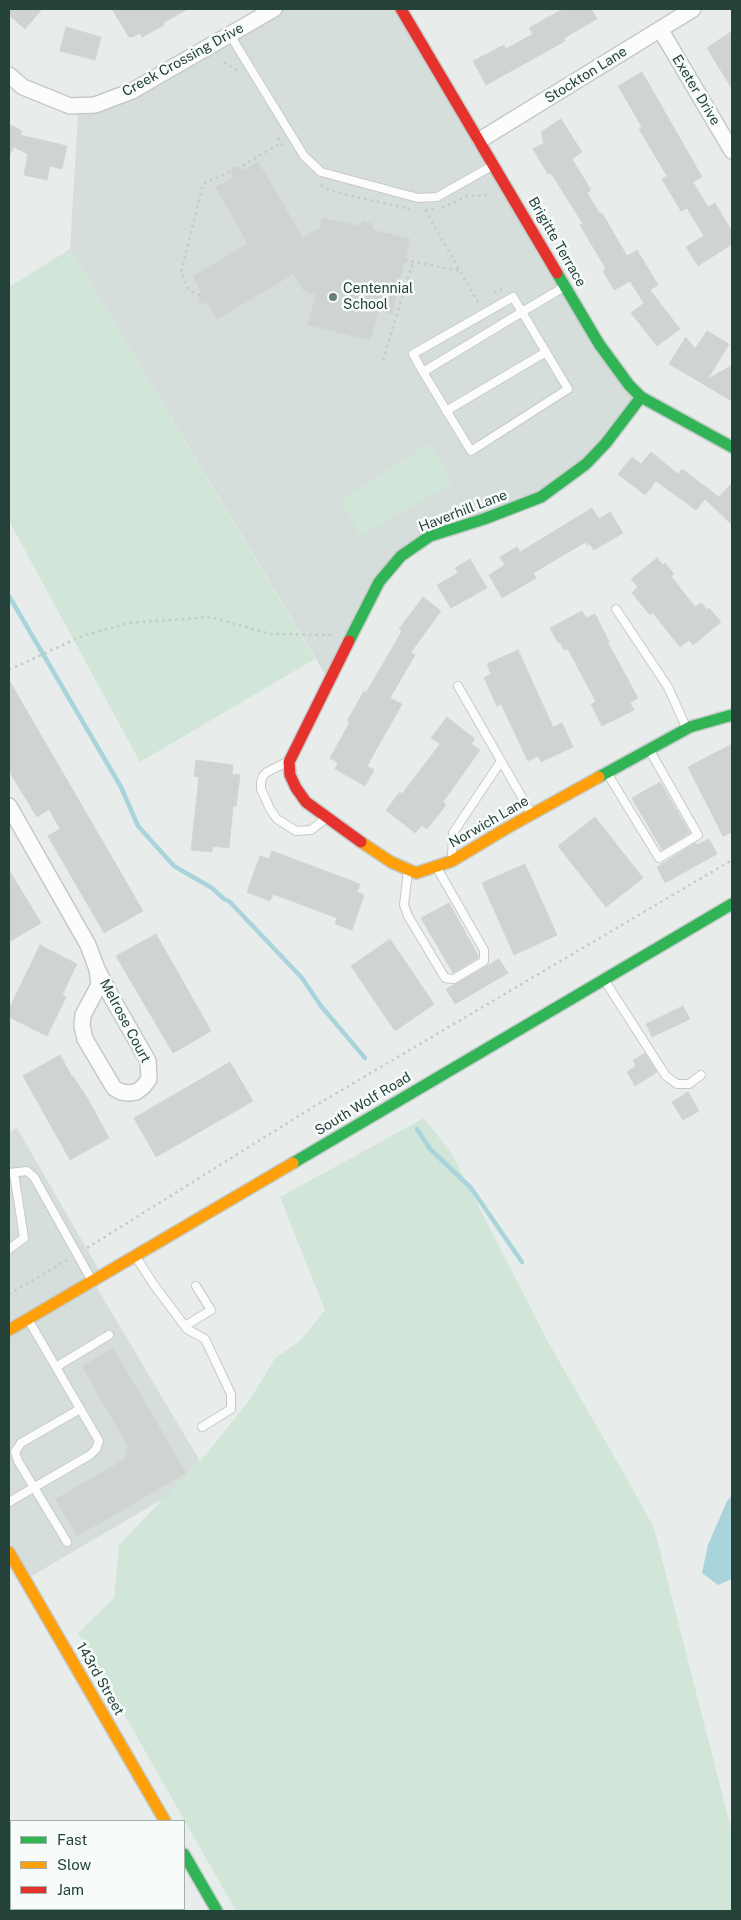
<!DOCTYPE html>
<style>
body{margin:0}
#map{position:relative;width:741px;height:1920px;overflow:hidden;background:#e8edeb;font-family:"Public Sans",sans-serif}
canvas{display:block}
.frame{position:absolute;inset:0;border:10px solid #24423a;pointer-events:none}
.legend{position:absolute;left:10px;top:1820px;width:175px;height:90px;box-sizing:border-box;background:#f7fbf9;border:1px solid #a3b1ad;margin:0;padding:6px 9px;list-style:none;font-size:15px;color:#24423a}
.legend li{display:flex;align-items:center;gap:10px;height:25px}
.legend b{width:25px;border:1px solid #a3b1ad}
</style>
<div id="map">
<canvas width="741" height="1920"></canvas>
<div class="frame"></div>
<ul class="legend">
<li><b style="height:6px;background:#30b455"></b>Fast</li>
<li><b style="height:6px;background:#ff9f0a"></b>Slow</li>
<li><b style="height:6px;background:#e5322d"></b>Jam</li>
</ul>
</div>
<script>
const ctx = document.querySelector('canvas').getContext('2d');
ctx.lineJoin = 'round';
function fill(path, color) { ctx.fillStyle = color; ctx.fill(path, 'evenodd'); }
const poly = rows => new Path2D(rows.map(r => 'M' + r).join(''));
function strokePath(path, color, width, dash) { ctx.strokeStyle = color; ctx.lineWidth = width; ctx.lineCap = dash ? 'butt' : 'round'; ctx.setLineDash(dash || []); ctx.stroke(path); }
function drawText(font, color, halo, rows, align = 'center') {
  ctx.font = font + ' "Public Sans",sans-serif'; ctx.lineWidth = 5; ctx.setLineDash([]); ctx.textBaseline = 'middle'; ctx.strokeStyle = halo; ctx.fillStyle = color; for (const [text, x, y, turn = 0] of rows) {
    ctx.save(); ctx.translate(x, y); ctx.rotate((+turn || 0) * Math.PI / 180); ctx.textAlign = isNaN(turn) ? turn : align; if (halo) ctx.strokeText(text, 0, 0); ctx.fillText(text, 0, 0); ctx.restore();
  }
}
fill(poly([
 [280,9,396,9,637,399,604,441,539,494,399,552,326,676,70,249,78,115,133,96],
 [17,1128,99,1270,9,1323,9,1132],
 [96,1286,207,1473,30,1577,9,1541,9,1337]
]), '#d6dedb');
fill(poly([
 [70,249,315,659,140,762,9,521,9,287],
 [430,443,453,483,360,536,341,501],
 [424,1118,452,1154,548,1342,629,1482,654,1528,732,1832,732,1911,236,1911,78,1633,114,1598,119,1545,207,1453,251,1398,275,1358,300,1341,325,1310,280,1197]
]), '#d1e6d8');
fill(poly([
 [732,1495,732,1579,718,1585,702,1573,708,1545,727,1501]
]), '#a9d4db');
strokePath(poly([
 [9,596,121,787,138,826,174,866,212,888,224,899,229,901,302,978,321,1006,365,1058],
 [417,1129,430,1149,471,1188,522,1262]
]), '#a9d4db', 4.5);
const building = poly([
 [9,9,42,9,25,29,9,15,9,9],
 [112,9,188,9,163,23,164,25,142,37,140,33,133,37,129,37,112,9],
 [563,9,591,9,597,19,564,38,565,41,486,85,473,61,504,45,506,49,533,34,529,28,563,9],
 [66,27,101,37,95,60,60,51,66,27],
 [732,31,732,89,707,48,732,31],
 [642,72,702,177,693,182,708,207,715,203,732,232,732,244,698,266,686,247,704,236,687,208,681,211,662,179,667,176,639,129,642,127,618,86,642,72],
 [561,119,582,152,572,159,591,190,587,193,600,214,602,213,627,256,637,250,658,285,650,290,680,329,657,346,631,313,644,303,630,281,614,290,603,271,606,269,580,225,583,224,551,173,548,174,533,149,544,143,541,132,561,119],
 [9,124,22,131,20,135,67,146,62,169,50,166,47,180,24,175,28,154,14,147,9,156,9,124],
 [258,162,303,238,320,228,322,218,360,226,362,221,373,224,372,230,410,239,392,314,378,310,370,340,308,325,316,295,304,291,293,274,217,319,208,304,198,302,201,291,193,276,248,244,216,187,231,179,232,167,244,170,258,162],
 [707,331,729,344,707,380,732,365,732,401,669,364,686,337,695,349,707,331],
 [651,452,678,474,682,469,719,497,732,483,732,525,705,499,696,510,656,481,645,495,618,474,632,457,641,464,651,452],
 [592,508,599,519,610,512,623,533,594,550,590,544,587,545,586,542,533,573,536,578,502,598,489,575,505,565,500,557,517,547,520,552,592,508],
 [657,558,663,565,665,563,674,574,671,576,695,607,701,603,707,610,709,608,721,622,693,645,689,640,680,647,653,613,650,615,632,593,638,587,631,579,657,558],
 [470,559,487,588,451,608,437,585,458,573,455,568,470,559],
 [423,597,441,611,411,652,415,655,390,698,402,704,367,766,374,770,365,786,335,769,338,763,330,758,350,722,347,721,364,691,366,693,402,631,399,629,423,597],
 [582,611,586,618,595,614,609,642,608,643,638,698,630,703,634,710,602,726,591,704,596,702,568,649,564,650,560,642,558,643,550,628,582,611],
 [518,650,553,727,562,723,573,747,541,762,538,756,528,761,501,704,497,706,484,678,491,674,487,664,518,650],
 [9,680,143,911,104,933,48,836,60,829,49,809,37,817,9,771,9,680],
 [447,717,475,739,471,744,480,750,443,802,446,805,427,829,422,825,415,833,386,810,400,792,402,794,440,744,431,738,447,717],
 [732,744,732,832,723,836,688,767,732,744],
 [196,760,233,765,232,774,240,775,236,806,233,806,229,848,213,846,212,852,191,850,199,777,194,776,196,760],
 [660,782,690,833,662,850,632,798,660,782],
 [595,817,643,878,606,907,558,846,595,817],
 [709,839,717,854,665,883,657,867,695,843,697,845,709,839],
 [272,851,360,884,357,892,364,895,352,930,335,924,337,918,273,894,270,901,247,892,260,856,269,859,272,851],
 [525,864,557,935,514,955,482,883,525,864],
 [9,870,41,923,9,942,9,870],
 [449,903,478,955,478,958,453,973,421,918,449,903],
 [156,934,211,1031,173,1053,116,956,156,934],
 [390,939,434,1004,395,1031,351,966,390,939],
 [40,945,77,964,62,995,66,997,47,1036,9,1017,9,1009,40,945],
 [499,959,508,973,455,1004,446,989,499,959],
 [683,1006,690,1019,652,1037,646,1024,683,1006],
 [645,1053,657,1072,635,1086,627,1072,636,1066,633,1060,645,1053],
 [60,1055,72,1077,73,1076,89,1101,109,1138,70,1160,23,1076,60,1055],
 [230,1062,253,1101,156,1157,134,1118,230,1062],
 [688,1092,699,1111,683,1120,672,1102,688,1092],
 [113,1348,186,1473,77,1536,56,1499,125,1459,128,1446,82,1366,113,1348]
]);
fill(building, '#cfd4d2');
strokePath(building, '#d1d6d4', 1);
const lane = poly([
 [230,35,304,156,321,172,418,198,437,197,492,166],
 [423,372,471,451,568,389,522,312,513,297,413,354,423,372,522,312,564,287],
 [446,411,546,352],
 [616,609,668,687,686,727],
 [458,686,531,813],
 [287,762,267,772,263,776,261,782,261,789,270,809,277,819,296,831,311,830,325,819],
 [607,773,659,858,698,835,650,751],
 [452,857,453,833,501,761],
 [408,871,404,905,408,916,445,978,454,979,484,961,484,950,437,868],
 [605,981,666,1076,677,1084,689,1084,701,1075],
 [9,1173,27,1171,34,1177,91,1279],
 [9,1249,24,1238,14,1173],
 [136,1257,154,1285,187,1329,205,1339,231,1394,231,1409,202,1427],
 [185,1326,211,1310,196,1286],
 [56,1367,109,1335],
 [9,1502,90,1455,96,1449,99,1441,29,1321],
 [67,1542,18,1461,15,1452,21,1443,80,1409]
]);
const street = poly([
 [660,29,732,151],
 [9,75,23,87,70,106,95,105,132,91,274,9],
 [480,140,693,9],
 [9,806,88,945,97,969,112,998,148,1061,149,1079,143,1087,136,1092,128,1093,121,1092,114,1088,85,1039,82,1026,83,1015,99,985,97,969]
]);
const fast = poly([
 [557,273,599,344,629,385,641,397,732,447],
 [349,641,379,582,401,556,430,536,484,519,541,497,586,464,606,443,641,397],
 [599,777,690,727,732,715],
 [293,1163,732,904],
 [184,1854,217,1911]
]);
const slow = poly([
 [361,842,391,862,416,873,452,861,507,828,599,777],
 [9,1330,293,1163],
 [9,1552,165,1821]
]);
const jam = poly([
 [401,9,557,273],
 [349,641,289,762,290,775,296,788,306,802,361,842]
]);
strokePath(lane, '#c5cac8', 10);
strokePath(street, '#c5cac8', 18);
strokePath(fast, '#c3cbc8', 14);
strokePath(slow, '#c3cbc8', 14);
strokePath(jam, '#c3cbc8', 14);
strokePath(poly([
 [224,62,238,71],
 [278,138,284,148],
 [237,169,281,143],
 [321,185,329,190,352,196,410,209],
 [442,208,467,196,489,195],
 [425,210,437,209],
 [425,210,479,304],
 [405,260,460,271],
 [494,293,502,289],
 [200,295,190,291,181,273,203,184,232,171],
 [383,360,413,262],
 [9,670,82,636,129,623,211,617,270,634,331,635],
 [87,1248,313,1107,732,860],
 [9,1294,69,1259]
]), '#c3ccca', 2.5, [2.5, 4]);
strokePath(lane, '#fcfcfc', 8);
strokePath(street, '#fcfcfc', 15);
strokePath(fast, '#30b455', 11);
strokePath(slow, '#ff9f0a', 11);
strokePath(jam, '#e5322d', 11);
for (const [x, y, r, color] of [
 [333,297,5,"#697e78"]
]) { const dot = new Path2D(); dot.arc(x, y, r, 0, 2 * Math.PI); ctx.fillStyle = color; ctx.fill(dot); strokePath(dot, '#f7fbf9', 2); }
drawText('14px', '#24423a', '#f7fbf9', [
 ["Creek Crossing Drive",183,60,-29],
 ["Stockton Lane",586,75,-32],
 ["Exeter Drive",696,90,59],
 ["Brigitte Terrace",557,242,60],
 ["Haverhill Lane",463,511,-21],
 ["Norwich Lane",489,822,-30],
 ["Melrose Court",125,1021,62],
 ["South Wolf Road",363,1104,-31],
 ["143rd Street",100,1679,60]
]);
drawText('14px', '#24423a', '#f7fbf9', [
 ["Centennial",343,289],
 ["School",343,305]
], 'left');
</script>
